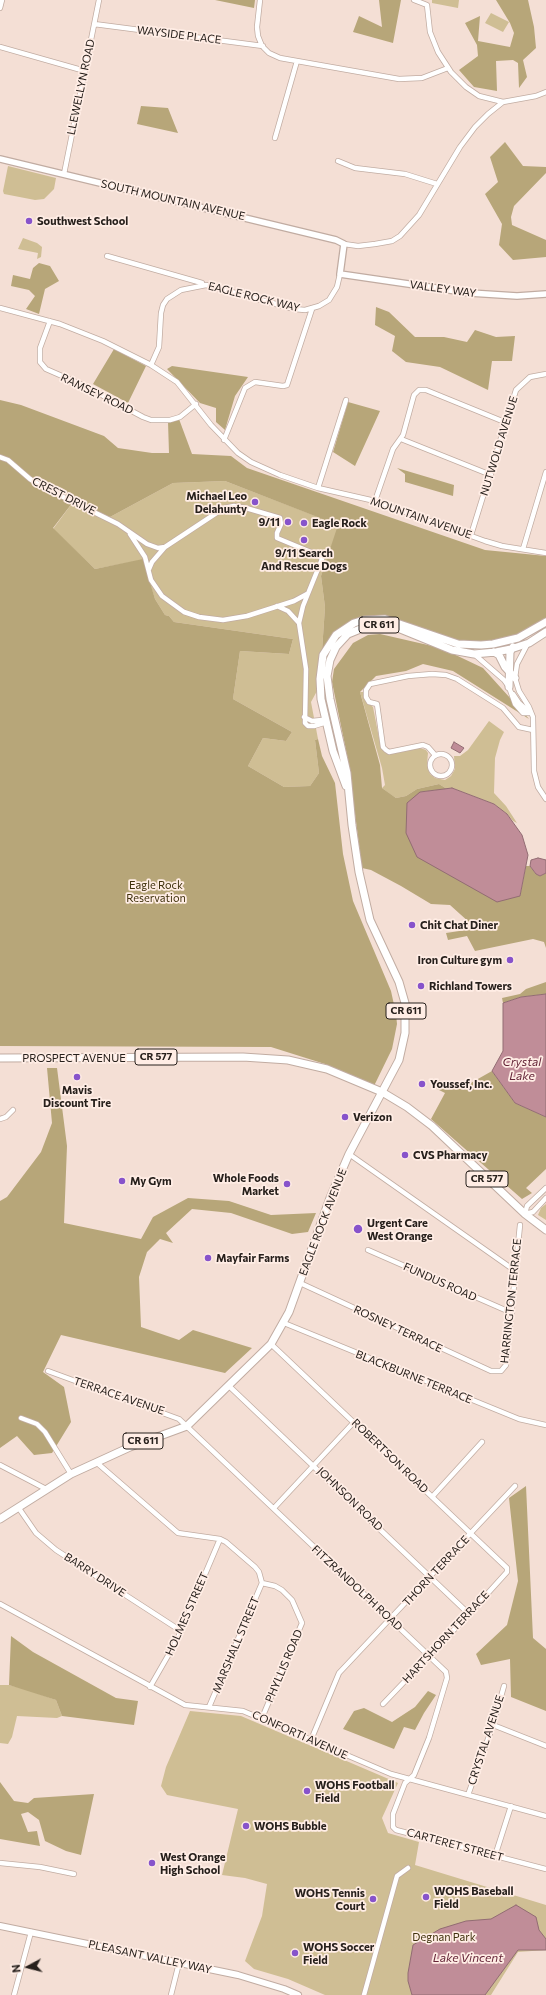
<!DOCTYPE html>
<style>
body{margin:0}
#map{position:relative;width:546px;height:1995px;overflow:hidden;background:#f4dfd5;font-family:Commissioner,sans-serif}
canvas{display:block}
.north{position:absolute;left:8px;top:1947px;width:40px;height:40px;-webkit-text-stroke:3px #ffede5;paint-order:stroke;rotate:263deg;font-size:11px;font-weight:700;line-height:16px;text-align:center;color:#27201c}
.north::after{content:'';display:block;margin:auto;width:14px;height:18px;background:#27201c;clip-path:polygon(50% 0,100% 100%,50% 72%,0 100%)}
</style>
<div id="map">
<canvas width="546" height="1995"></canvas>
<div class="north">N</div>
</div>
<script>
const ctx = document.querySelector('canvas').getContext('2d');
ctx.lineJoin = 'round';
function fill(path, color) { ctx.fillStyle = color; ctx.fill(path, 'evenodd'); }
const poly = rows => new Path2D(rows.map(r => 'M' + r).join(''));
function strokePath(path, color, width, dash) { ctx.strokeStyle = color; ctx.lineWidth = width; ctx.lineCap = dash ? 'butt' : 'round'; ctx.setLineDash(dash || []); ctx.stroke(path); }
function drawText(font, color, halo, rows, align = 'center') {
  ctx.font = font + ' Commissioner,sans-serif'; ctx.lineWidth = 3.5; ctx.setLineDash([]); ctx.textBaseline = 'middle'; ctx.strokeStyle = halo; ctx.fillStyle = color; for (const [text, x, y, turn = 0] of rows) {
    ctx.save(); ctx.translate(x, y); ctx.rotate((+turn || 0) * Math.PI / 180); ctx.textAlign = isNaN(turn) ? turn : align; if (halo) ctx.strokeText(text, 0, 0); ctx.fillText(text, 0, 0); ctx.restore();
  }
}
fill(poly([
 [432,0,459,0,458,8,432,3],
 [491,13,509,22,503,32,485,23],
 [8,166,56,178,54,189,44,199,35,200,4,194,3,191],
 [23,238,37,243,42,247,41,257,37,259,38,253,18,249],
 [225,481,339,525,321,576,325,607,321,666,317,691,311,702,318,739,315,740,319,773,310,786,284,787,248,766,263,738,286,741,292,732,233,699,240,651,289,654,293,639,174,622,169,616,165,615,155,599,142,560,95,569,53,529,73,502,110,517,173,483],
 [360,692,363,692,367,702,373,707,381,748,386,752,420,748,426,750,428,753,427,764,430,774,435,778,445,780,451,776,455,769,454,756,460,756,468,750,489,721,504,732,500,740,495,758,494,793,506,806,517,823,513,821,507,814,494,804,452,788,447,789,439,784,417,789,406,796,396,798,390,794,382,788,385,785,382,768],
 [546,1204,546,1220,538,1215,541,1208],
 [0,1685,9,1685,25,1689,56,1700,62,1716,57,1718,17,1716,12,1737,8,1744,0,1743],
 [190,1711,241,1716,398,1783,382,1818,388,1833,419,1842,415,1865,546,1905,546,1950,518,1952,491,1995,325,1995,288,1979,254,1969,245,1961,262,1916,267,1884,245,1878,222,1875,238,1809,167,1795,161,1786,166,1767]
]), '#cfbe94');
fill(poly([
 [215,0,255,0,254,8],
 [379,0,401,0,393,43,353,32,359,16,382,27],
 [496,0,528,0,534,27,536,48,523,60,527,77,519,88,518,63,513,60,496,61,497,91,474,87,459,70,478,56,477,45,465,23,480,16,478,41,510,47,514,33,510,23],
 [141,106,168,108,178,133,137,124],
 [505,142,523,166,546,167,546,173,514,206,511,217,512,225,546,240,546,257,513,260,499,245,502,224,485,194,498,182,490,157],
 [39,263,50,266,59,281,45,289,39,314,26,309,35,296,29,290,11,286,13,275,30,279,33,268],
 [376,307,389,312,415,337,444,337,467,342,475,330,496,337,515,336,512,361,492,361,488,390,440,367,406,362,392,351,395,336,375,325],
 [114,349,146,366,128,403,93,384],
 [172,366,248,377,235,396,225,430,216,422,216,408,200,403,167,369],
 [0,400,21,405,104,436,118,448,152,453,169,453,168,422,179,419,192,454,231,456,247,468,485,550,546,556,546,618,528,632,490,642,463,642,399,623,350,622,332,640,321,666,325,607,321,576,338,525,225,481,173,483,110,517,73,502,53,528,95,569,143,559,155,599,165,615,169,616,174,622,293,639,289,654,240,651,233,699,292,732,286,741,263,738,248,766,284,787,310,786,319,773,315,740,318,739,322,756,335,783,343,854,353,901,391,991,396,1014,397,1024,392,1049,373,1088,325,1064,271,1047,0,1046],
 [348,402,380,411,355,466,333,452],
 [397,468,454,485,453,496,405,482,405,474],
 [380,634,441,648,483,668,529,719,453,671,423,664,406,671,376,676,360,692,380,765,382,788,396,798,406,796,417,789,439,784,447,789,420,792,520,896,526,866,530,866,536,874,540,876,546,873,546,948,544,942,533,939,475,951,467,936,448,940,446,933,466,930,470,923,450,905,431,904,401,886,371,870,362,868,348,760,332,682,334,669,353,643,368,635],
 [546,982,546,994,521,997,503,1003,502,998,520,994,526,989],
 [47,1068,57,1068,67,1146,64,1223,141,1239,153,1217,188,1198,229,1201,271,1215,316,1213,308,1232,292,1234,231,1213,192,1209,166,1233,173,1243,160,1239,147,1252,139,1277,141,1327,179,1340,193,1330,252,1348,225,1373,61,1335,43,1372,64,1387,71,1422,52,1453,34,1455,17,1436,0,1448,0,1201,7,1197,41,1152,52,1123],
 [492,1071,515,1103,546,1117,546,1169,526,1188,532,1193,522,1199,431,1119,445,1093,431,1086,439,1080,455,1088,469,1084],
 [526,1486,533,1638,546,1649,546,1711,511,1697,510,1659,481,1665,476,1654,507,1625,518,1581,509,1498],
 [11,1636,33,1652,116,1698,138,1701,134,1725,62,1716,56,1700,9,1685],
 [428,1691,436,1695,424,1713,415,1730,404,1727,394,1749,343,1729,354,1711,364,1708,392,1722,415,1707],
 [0,1782,14,1801,28,1803,34,1798,94,1794,81,1855,66,1851,45,1841,39,1820,28,1812,21,1814,28,1832,37,1831,40,1846,0,1839]
]), '#b7a679');
const water = poly([
 [454,742,464,748,460,753,451,748,454,742],
 [452,788,494,804,507,814,522,835,528,855,520,896,497,902,417,857,406,833,407,803,420,792,452,788],
 [538,858,546,860,546,873,540,876,536,874,530,866,531,860,538,858],
 [546,994,546,1117,515,1103,492,1071,503,1051,503,1003,521,997,546,994],
 [516,1905,536,1917,539,1930,546,1939,546,1950,518,1950,485,1995,412,1995,408,1981,408,1973,413,1945,440,1929,466,1921,491,1919,516,1905]
]);
fill(water, '#c08d98');
strokePath(water, '#926c73', 1);
const minor = poly([
 [260,0,257,27,258,36,262,46,269,53,280,58,399,79,422,78,448,68],
 [414,0,427,5,430,32,438,52,451,72,466,87,479,96,503,102],
 [0,8,2,0],
 [94,24,263,46],
 [0,47,85,71],
 [275,138,297,61],
 [338,161,355,168,405,174,437,184],
 [64,174,99,0],
 [344,244,358,246,375,244,392,241,400,236,419,215,460,147,475,127,488,114,503,102,536,96,546,92],
 [107,256,202,283],
 [0,308,60,324,103,341,151,365,177,382,211,425,238,453,251,462,280,475,318,488,375,501,485,541,502,546,546,553],
 [50,321,40,348,40,362,46,369,85,386,143,417,151,420,170,420,180,417,196,404],
 [151,365,159,347,161,313,163,305,167,299,181,290,206,285,294,309,305,310,319,306,329,300,337,287,340,274],
 [401,439,491,475],
 [224,440,245,388,255,382,283,386,287,385,312,309],
 [0,457,8,460,30,479,41,486,118,524,147,544,158,548,165,547],
 [318,488,346,400],
 [375,501,393,449,403,435,414,395,419,390,426,390,507,423],
 [130,534,145,557,151,580,162,596,184,612,199,617,223,620,247,616,294,601,307,594],
 [471,535,516,390,530,377,546,374],
 [523,549,546,472],
 [149,569,152,562,165,547,224,508,234,506,246,508,280,518,281,524,277,533,277,538,318,555,322,559,303,606,299,623,306,669,305,723,308,726,314,726,327,722],
 [277,606,288,611,299,623],
 [528,643,517,664,515,678,519,691,529,707,533,717,534,771,538,787,546,799],
 [474,654,504,680,509,687,515,704,523,713,531,713],
 [513,694,519,703,529,712],
 [304,717,312,721,322,720,326,722],
 '430 765a11 11 0 1 1 22 0a11 11 0 1 1-22 0Z',
 [435,755,428,747,423,745,389,752,386,750,383,747,377,704,369,702,366,697,366,690,370,684,408,676,432,674,446,675,457,679,503,708,519,727,533,730],
 [0,1119,6,1117,13,1110],
 [349,1154,514,1270],
 [525,1214,527,1206,546,1188],
 [525,1214,533,1212,546,1198],
 [368,1250,512,1313],
 [300,1283,491,1371,501,1371,506,1365,520,1225],
 [284,1323,519,1419,546,1425],
 [271,1344,507,1568,507,1572,469,1614,383,1704],
 [48,1371,179,1419,446,1672,447,1678,429,1738,414,1775,405,1783,393,1814,393,1827,396,1830,546,1869],
 [229,1386,469,1614],
 [21,1418,37,1424,45,1432,71,1474],
 [96,1462,178,1533,220,1539,226,1542,255,1567,259,1572,262,1583],
 [0,1465,46,1489],
 [432,1497,482,1442],
 [18,1507,36,1533,56,1550,181,1631],
 [274,1508,354,1422],
 [0,1604,185,1705,243,1711,391,1774,546,1816],
 [150,1687,177,1640,220,1539],
 [209,1707,262,1583],
 [262,1718,302,1623,292,1600,282,1590,275,1586,262,1583],
 [493,1725,546,1746],
 [311,1740,339,1673,515,1486],
 [468,1795,493,1725,504,1686],
 [495,1856,511,1806],
 [0,1863,40,1867,74,1874],
 [14,1995,31,1932],
 [171,1995,179,1963],
 [364,1995,397,1876,408,1868]
]);
const tertiary = poly([
 [0,159,336,240,344,244,340,274,470,293,517,296,546,294]
]);
const secondary = poly([
 [0,1926,238,1975,284,1989,298,1995]
]);
const primary = poly([
 [494,652,499,655,505,667,515,678],
 [509,687,510,652,513,647],
 [346,786,333,751,321,699,320,679,323,655,336,635,354,623,364,620,385,619,458,644,481,645,493,644,518,638,546,622],
 [0,1058,243,1057,288,1060,327,1069,382,1092,407,1107,432,1126,525,1214,546,1230],
 [0,1519,71,1474,130,1447,187,1426,271,1344,289,1312,330,1198,349,1154,399,1060,405,1033,405,1003,399,982,370,920,359,872,352,825,347,773,330,699,327,676,330,660,336,647,348,634,370,625,393,626,452,650,474,654,496,652,511,649,529,643,546,632]
]);
strokePath(minor, '#c1aca2', 6);
strokePath(tertiary, '#c1aca2', 8);
strokePath(secondary, '#c1aca2', 8);
strokePath(primary, '#c1aca2', 9);
strokePath(minor, '#fff', 4.5);
strokePath(tertiary, '#fff', 5.5);
strokePath(secondary, '#fff', 6);
strokePath(primary, '#fff', 7);
for (const [x, y, r, color] of [
 [29,221,4,"#8753cb"],
 [255,502,4,"#8753cb"],
 [288,522,4,"#8753cb"],
 [304,523,4,"#8753cb"],
 [304,540,4,"#8753cb"],
 [412,925,4,"#8753cb"],
 [510,960,4,"#8753cb"],
 [421,986,4,"#8753cb"],
 [77,1077,4,"#8753cb"],
 [422,1084,4,"#8753cb"],
 [345,1117,4,"#8753cb"],
 [405,1155,4,"#8753cb"],
 [122,1181,4,"#8753cb"],
 [287,1184,4,"#8753cb"],
 [358,1229,5,"#8753cb"],
 [208,1258,4,"#8753cb"],
 [307,1791,4,"#8753cb"],
 [246,1826,4,"#8753cb"],
 [152,1863,4,"#8753cb"],
 [426,1897,4,"#8753cb"],
 [373,1899,4,"#8753cb"],
 [295,1953,4,"#8753cb"]
]) { const dot = new Path2D(); dot.arc(x, y, r, 0, 2 * Math.PI); ctx.fillStyle = color; ctx.fill(dot); strokePath(dot, '#ffede5', 1.5); }
for (const [x, y, w] of [
 [379,625,40],
 [406,1011,40],
 [156,1057,42],
 [487,1179,42],
 [143,1441,40]
]) { const box = new Path2D(); box.roundRect(x - w / 2, y - 8, w, 16, 3); ctx.fillStyle = '#ffede5'; ctx.fill(box); strokePath(box, '#27201c', 1); }
drawText('bold 10px', '#27201c', null, [
 ["CR 611",379,625],
 ["CR 611",406,1011],
 ["CR 577",156,1057],
 ["CR 577",487,1179],
 ["CR 611",143,1441]
]);
drawText('11px', '#27201c', '#ffede5', [
 ["WAYSIDE PLACE",179,35,7],
 ["LLEWELLYN ROAD",81,87,-78],
 ["SOUTH MOUNTAIN AVENUE",173,200,13],
 ["VALLEY WAY",443,289,8],
 ["EAGLE ROCK WAY",254,297,14],
 ["RAMSEY ROAD",97,394,26],
 ["NUTWOLD AVENUE",499,446,-73],
 ["CREST DRIVE",64,496,27],
 ["MOUNTAIN AVENUE",421,518,19],
 ["PROSPECT AVENUE",74,1058],
 ["EAGLE ROCK AVENUE",323,1222,-69],
 ["FUNDUS ROAD",440,1282,24],
 ["HARRINGTON TERRACE",511,1301,-84],
 ["ROSNEY TERRACE",398,1329,25],
 ["BLACKBURNE TERRACE",414,1377,22],
 ["TERRACE AVENUE",119,1396,19],
 ["ROBERTSON ROAD",390,1456,44],
 ["JOHNSON ROAD",350,1499,44],
 ["THORN TERRACE",436,1571,-47],
 ["BARRY DRIVE",95,1575,33],
 ["FITZRANDOLPH ROAD",357,1588,43],
 ["HOLMES STREET",187,1614,-66],
 ["HARTSHORN TERRACE",446,1637,-47],
 ["MARSHALL STREET",236,1645,-67],
 ["PHYLLIS ROAD",284,1666,-67],
 ["CONFORTI AVENUE",300,1735,24],
 ["CRYSTAL AVENUE",486,1740,-72],
 ["CARTERET STREET",455,1845,15],
 ["PLEASANT VALLEY WAY",150,1957,12]
]);
drawText('bold 11px', '#27201c', '#ffede5', [
 ["Southwest School",37,221],
 ["Michael Leo",247,496,"right"],
 ["Delahunty",247,509,"right"],
 ["9/11",280,522,"right"],
 ["Eagle Rock",312,523],
 ["9/11 Search",304,553,"center"],
 ["And Rescue Dogs",304,566,"center"],
 ["Chit Chat Diner",420,925],
 ["Iron Culture gym",502,960,"right"],
 ["Richland Towers",429,986],
 ["Youssef, Inc.",430,1084],
 ["Mavis",77,1090,"center"],
 ["Discount Tire",77,1103,"center"],
 ["Verizon",353,1117],
 ["CVS Pharmacy",413,1155],
 ["Whole Foods",279,1178,"right"],
 ["Market",279,1191,"right"],
 ["My Gym",130,1181],
 ["Urgent Care",367,1223],
 ["West Orange",367,1236],
 ["Mayfair Farms",216,1258],
 ["WOHS Football",315,1785],
 ["Field",315,1798],
 ["WOHS Bubble",254,1826],
 ["West Orange",160,1857],
 ["High School",160,1870],
 ["WOHS Baseball",434,1891],
 ["Field",434,1904],
 ["WOHS Tennis",365,1893,"right"],
 ["Court",365,1906,"right"],
 ["WOHS Soccer",303,1947],
 ["Field",303,1960]
], 'left');
drawText('11px', '#3f310c', '#ffede5', [
 ["Eagle Rock",156,885],
 ["Reservation",156,898],
 ["Degnan Park",444,1937]
]);
drawText('italic 12px', '#652538', '#ffede5', [
 ["Crystal",522,1062],
 ["Lake",522,1076],
 ["Lake Vincent",468,1958]
]);
</script>
